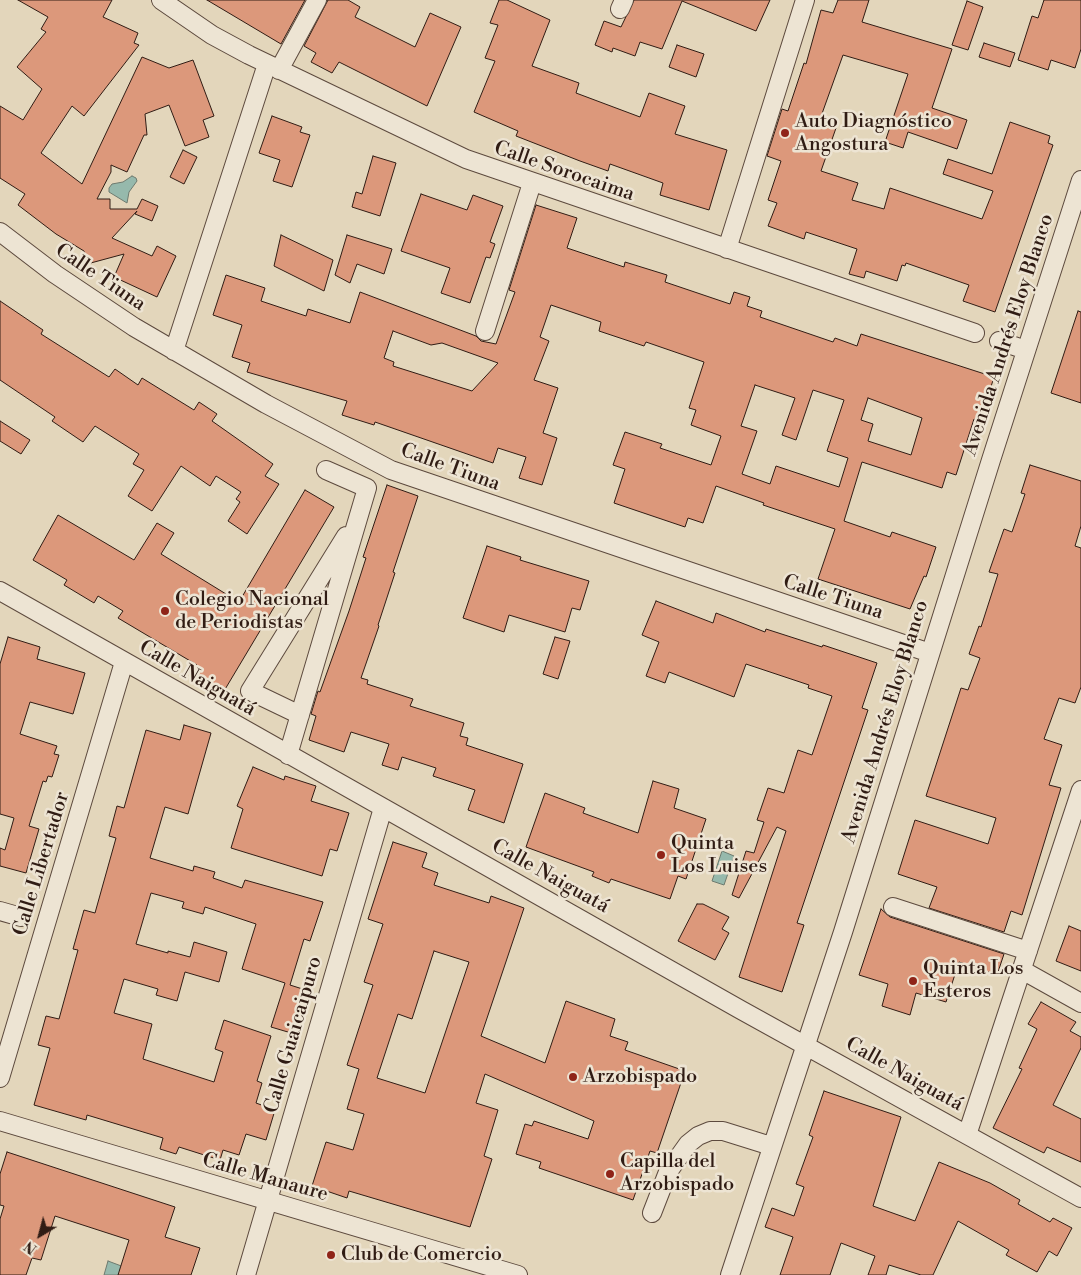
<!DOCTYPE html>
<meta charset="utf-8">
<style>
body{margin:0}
#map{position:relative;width:1081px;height:1275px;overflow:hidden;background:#e3d6bb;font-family:"Libre Bodoni",serif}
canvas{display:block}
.north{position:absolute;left:15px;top:1210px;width:50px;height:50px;-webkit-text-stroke:4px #ede4d3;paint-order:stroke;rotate:217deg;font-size:14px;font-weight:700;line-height:20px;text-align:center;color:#301c14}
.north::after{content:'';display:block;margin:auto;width:18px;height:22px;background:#301c14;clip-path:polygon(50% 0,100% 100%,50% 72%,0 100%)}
</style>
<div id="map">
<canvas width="1081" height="1275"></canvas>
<div class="north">N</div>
</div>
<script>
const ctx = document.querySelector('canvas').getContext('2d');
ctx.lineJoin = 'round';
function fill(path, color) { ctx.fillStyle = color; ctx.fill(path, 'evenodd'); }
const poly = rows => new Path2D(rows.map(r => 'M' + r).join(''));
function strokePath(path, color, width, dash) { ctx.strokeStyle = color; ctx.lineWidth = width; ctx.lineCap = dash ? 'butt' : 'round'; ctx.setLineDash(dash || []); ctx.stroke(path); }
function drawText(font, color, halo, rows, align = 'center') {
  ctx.font = font + ' "Libre Bodoni",serif'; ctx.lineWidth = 5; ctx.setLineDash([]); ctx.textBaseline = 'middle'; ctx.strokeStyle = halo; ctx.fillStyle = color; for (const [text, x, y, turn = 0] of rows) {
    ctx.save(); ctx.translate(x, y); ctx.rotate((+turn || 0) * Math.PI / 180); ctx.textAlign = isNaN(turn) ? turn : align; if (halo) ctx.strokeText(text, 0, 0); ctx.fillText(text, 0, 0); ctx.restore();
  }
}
const water = poly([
 [132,176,136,178,137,181,129,192,127,203,109,192,109,188,112,184,123,182,132,176],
 [722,851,734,856,724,885,712,881,722,851],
 [108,1261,124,1267,122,1275,104,1275,108,1261]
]);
fill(water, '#96b9ac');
strokePath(water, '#6d7a6f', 1);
const building = poly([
 [18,0,112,0,103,17,138,33,134,43,139,45,84,116,72,106,41,153,82,184,142,57,169,68,193,60,214,116,203,120,209,137,185,146,169,105,145,114,147,135,144,135,127,172,111,165,111,172,97,199,110,199,110,209,137,209,142,199,158,206,152,221,135,214,137,211,112,238,152,256,157,246,176,256,157,297,114,277,124,254,87,264,84,251,56,234,18,205,25,194,0,178,0,106,23,120,42,89,17,67,46,32,41,29,48,17,18,0],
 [207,0,305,0,281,44,207,0],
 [328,0,348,0,360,7,355,17,415,47,430,13,461,27,427,106,339,62,332,73,311,62,316,53,304,46,328,0],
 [499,0,507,0,550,20,532,66,579,83,576,93,640,117,649,93,685,106,675,134,727,150,709,210,660,195,663,183,610,164,608,171,580,161,516,136,518,131,474,112,495,61,485,58,498,25,490,23,499,0],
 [634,0,770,0,756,31,682,1,662,49,640,42,635,56,613,48,612,52,595,45,604,21,621,27,634,0],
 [838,0,869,0,862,22,952,49,932,108,967,120,957,149,908,132,903,148,885,142,908,74,843,55,819,122,836,128,821,171,858,183,852,200,884,209,890,188,982,219,993,191,943,174,948,159,992,174,1010,122,1050,136,1048,143,1053,145,995,312,963,301,969,285,906,263,905,266,902,265,897,281,866,271,864,278,849,274,857,249,806,232,804,239,768,226,777,203,768,200,781,161,767,156,782,109,788,111,804,63,806,64,821,10,833,13,838,0],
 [1044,0,1081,0,1081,49,1075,68,1051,60,1048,70,1018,60,1032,16,1038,18,1044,0],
 [967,1,983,7,968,50,952,45,967,1],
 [984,43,1015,53,1010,67,979,57,984,43],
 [677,45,704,54,696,77,669,67,677,45],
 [272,116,302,127,300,132,310,135,292,187,273,181,280,160,259,153,272,116],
 [183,150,197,157,184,184,170,177,183,150],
 [373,156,396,163,380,216,352,207,356,192,362,194,373,156],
 [421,194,467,210,473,195,503,206,490,242,495,244,490,258,486,257,470,303,441,293,450,268,401,251,421,194],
 [536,205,577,218,567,248,624,267,625,262,667,275,665,282,730,304,734,292,750,297,747,306,762,311,760,317,833,342,835,338,857,346,861,334,994,377,980,422,974,419,956,475,947,472,942,488,862,462,844,521,890,537,892,532,936,547,926,577,924,576,910,609,818,579,835,529,763,505,764,503,716,486,703,523,688,518,685,527,614,503,625,469,613,465,625,432,662,444,660,448,711,465,721,436,691,425,696,410,689,408,704,362,646,342,644,346,599,331,601,322,551,305,540,337,549,341,534,380,558,388,543,433,557,438,542,485,519,478,526,457,498,448,493,463,375,422,374,425,342,415,347,401,247,372,250,363,232,357,242,325,213,315,226,275,265,288,261,301,306,316,308,309,350,323,360,292,476,336,481,341,496,344,515,292,509,290,536,205],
 [393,331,431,345,442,343,498,363,472,391,393,366,394,362,384,358,393,331],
 [755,385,795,398,782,435,796,440,813,390,844,400,827,451,848,458,839,487,776,466,770,484,742,474,757,431,741,426,755,385],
 [868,398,922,418,911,455,868,441,873,424,861,420,868,398],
 [281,235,333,260,324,291,274,266,281,235],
 [347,235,392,249,384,274,357,264,350,283,335,275,347,235],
 [0,301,43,330,41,334,109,377,115,369,138,385,142,378,194,410,199,402,217,414,212,421,273,464,265,476,279,484,247,534,228,521,240,502,236,499,241,492,216,476,210,486,181,466,152,511,128,496,144,470,133,464,139,454,95,426,83,442,52,421,55,417,0,380,0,301],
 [1078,311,1081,312,1081,403,1051,393,1078,311],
 [0,421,30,440,21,454,0,441,0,421],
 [1030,465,1081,481,1081,526,1075,546,1081,548,1081,687,1075,703,1059,698,1044,739,1062,745,1049,785,1061,788,1022,915,1011,911,1004,932,929,908,937,887,898,874,915,820,988,844,996,818,926,796,961,688,968,690,980,658,969,654,979,626,981,627,998,574,989,572,1004,529,1012,532,1025,494,1021,493,1030,465],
 [387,485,418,496,393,572,395,573,378,625,379,626,361,678,368,680,367,684,413,699,410,706,464,723,460,736,468,738,466,745,523,764,504,823,468,810,475,790,433,776,436,768,402,757,398,770,382,765,389,744,351,732,344,752,309,740,316,716,311,714,318,691,320,692,349,611,366,558,363,557,387,485],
 [305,490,334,507,224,691,193,672,197,665,118,618,123,611,98,596,94,603,64,585,67,580,33,560,58,515,134,560,157,523,174,533,161,554,239,602,305,490],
 [487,546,521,557,520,560,589,581,580,610,572,608,565,632,509,615,504,632,463,618,487,546],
 [656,601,713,623,716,613,765,632,766,629,822,647,823,645,877,663,862,708,868,710,797,923,804,925,782,992,739,977,786,831,777,827,739,898,732,895,746,851,754,853,764,822,757,820,768,788,784,793,798,750,812,755,832,696,808,688,809,685,746,664,734,697,669,672,665,683,646,676,659,642,642,635,656,601],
 [8,637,40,647,37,659,85,673,73,714,30,702,20,734,57,746,54,754,59,755,52,777,48,776,46,782,43,781,29,826,39,829,26,873,0,866,0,848,5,850,14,818,0,814,0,664,8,637],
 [555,637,570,641,558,679,543,674,555,637],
 [184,725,211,733,188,814,165,807,150,858,193,871,194,866,215,872,213,878,242,888,245,880,323,902,310,941,304,939,290,985,312,992,298,1035,271,1027,285,983,242,969,256,924,205,907,203,914,182,908,184,902,151,893,136,944,168,953,168,951,190,957,194,942,227,952,219,982,185,972,177,1001,156,995,158,989,124,979,114,1013,152,1024,143,1059,214,1082,223,1052,215,1049,224,1020,271,1036,257,1081,262,1083,256,1103,275,1110,266,1140,246,1134,239,1155,223,1150,220,1160,179,1147,176,1154,160,1149,163,1138,87,1115,86,1120,34,1105,50,1048,38,1045,46,1016,59,1019,78,950,73,949,84,910,95,913,116,838,109,836,117,806,124,808,146,730,180,740,184,725],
 [253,767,284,780,285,776,316,786,311,801,349,813,337,851,330,849,322,876,231,848,243,809,237,806,253,767],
 [653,781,679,789,674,808,706,819,686,879,678,876,670,899,611,879,609,883,592,876,594,872,526,847,545,793,585,808,583,813,638,833,653,781],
 [393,842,427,853,422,867,438,873,434,885,489,903,491,896,524,908,481,1036,545,1063,566,1001,615,1019,610,1036,628,1042,625,1050,685,1071,657,1153,650,1151,633,1200,539,1168,541,1162,516,1154,525,1124,532,1126,534,1121,588,1139,594,1121,485,1074,476,1103,498,1110,484,1156,492,1159,470,1227,349,1191,347,1198,312,1186,326,1142,353,1150,364,1114,347,1109,359,1069,347,1065,373,985,364,982,383,924,368,919,393,842],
 [434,951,469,962,425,1093,377,1078,398,1014,412,1019,434,951],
 [697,904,703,904,729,917,722,929,729,933,715,960,678,941,697,904],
 [881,909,890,917,1004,954,997,975,959,962,946,1002,916,993,910,1015,882,1006,888,984,859,975,881,909],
 [1069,926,1081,931,1081,971,1056,961,1069,926],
 [1041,1002,1076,1022,1070,1031,1081,1037,1081,1048,1053,1105,1081,1119,1081,1162,1047,1147,1044,1153,993,1128,1022,1069,1019,1068,1037,1029,1028,1024,1041,1002],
 [824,1091,901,1117,873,1206,915,1221,939,1162,990,1183,1020,1200,1018,1204,1050,1222,1053,1218,1072,1228,1057,1256,1049,1251,1037,1272,1006,1255,1009,1250,958,1221,933,1275,921,1275,889,1265,886,1275,868,1275,875,1256,841,1243,830,1275,780,1275,793,1237,765,1227,772,1208,794,1216,804,1187,796,1184,813,1137,809,1135,824,1091],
 [7,1152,175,1207,165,1237,200,1248,191,1275,118,1275,129,1240,55,1216,41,1260,32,1258,26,1275,0,1275,0,1219,4,1206,0,1205,0,1174,7,1152]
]);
fill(building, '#dc987b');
strokePath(building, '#301c14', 1);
const minor = poly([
 [161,0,212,35,249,55,466,159,975,333],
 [620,9,624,0],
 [279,70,317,0],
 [0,232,55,274,134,327,266,404,391,470,930,653],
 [727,249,805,0],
 [485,331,532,183],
 [999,341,1026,350],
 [174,351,267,64],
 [0,591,741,1010,1081,1198],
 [300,715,250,691,346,536],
 [288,755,367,488,326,470],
 [893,907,1028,951],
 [0,911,21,917],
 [1022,970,1081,1003],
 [0,1078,124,662],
 [0,1121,518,1275],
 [967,1135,1081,790],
 [652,1213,668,1172,688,1144,698,1136,710,1131,723,1131,771,1146],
 [246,1275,383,808],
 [730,1275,843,932,991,460,1081,180]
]);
strokePath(minor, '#5d4a3e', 20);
strokePath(minor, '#ede4d3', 18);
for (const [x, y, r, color] of [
 [785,133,5,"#8f2418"],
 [165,611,5,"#8f2418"],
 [661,855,5,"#8f2418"],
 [913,981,5,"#8f2418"],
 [573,1077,5,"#8f2418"],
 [610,1174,5,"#8f2418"],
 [331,1255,5,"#8f2418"]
]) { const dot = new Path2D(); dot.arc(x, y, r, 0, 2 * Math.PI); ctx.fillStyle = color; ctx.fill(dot); strokePath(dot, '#ede4d3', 2); }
drawText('20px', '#301c14', '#ede4d3', [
 ["Auto Diagnóstico",795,122],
 ["Angostura",795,145],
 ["Colegio Nacional",175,600],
 ["de Periodistas",175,623],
 ["Quinta",671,844],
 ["Los Luises",671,867],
 ["Quinta Los",923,969],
 ["Esteros",923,992],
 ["Arzobispado",583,1077],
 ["Capilla del",620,1162],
 ["Arzobispado",620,1185],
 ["Club de Comercio",341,1255]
], 'left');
drawText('20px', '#301c14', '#ede4d3', [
 ["Calle Sorocaima",564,172,19],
 ["Calle Tiuna",100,278,34],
 ["Avenida Andrés Eloy Blanco",1009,335,-72],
 ["Calle Tiuna",450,468,20],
 ["Calle Tiuna",833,598,18],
 ["Calle Naiguatá",197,679,30],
 ["Avenida Andrés Eloy Blanco",886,722,-73],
 ["Calle Libertador",42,864,-73],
 ["Calle Naiguatá",550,877,29],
 ["Calle Guaicaipuro",294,1035,-74],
 ["Calle Naiguatá",904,1075,29],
 ["Calle Manaure",265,1178,16]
]);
</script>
